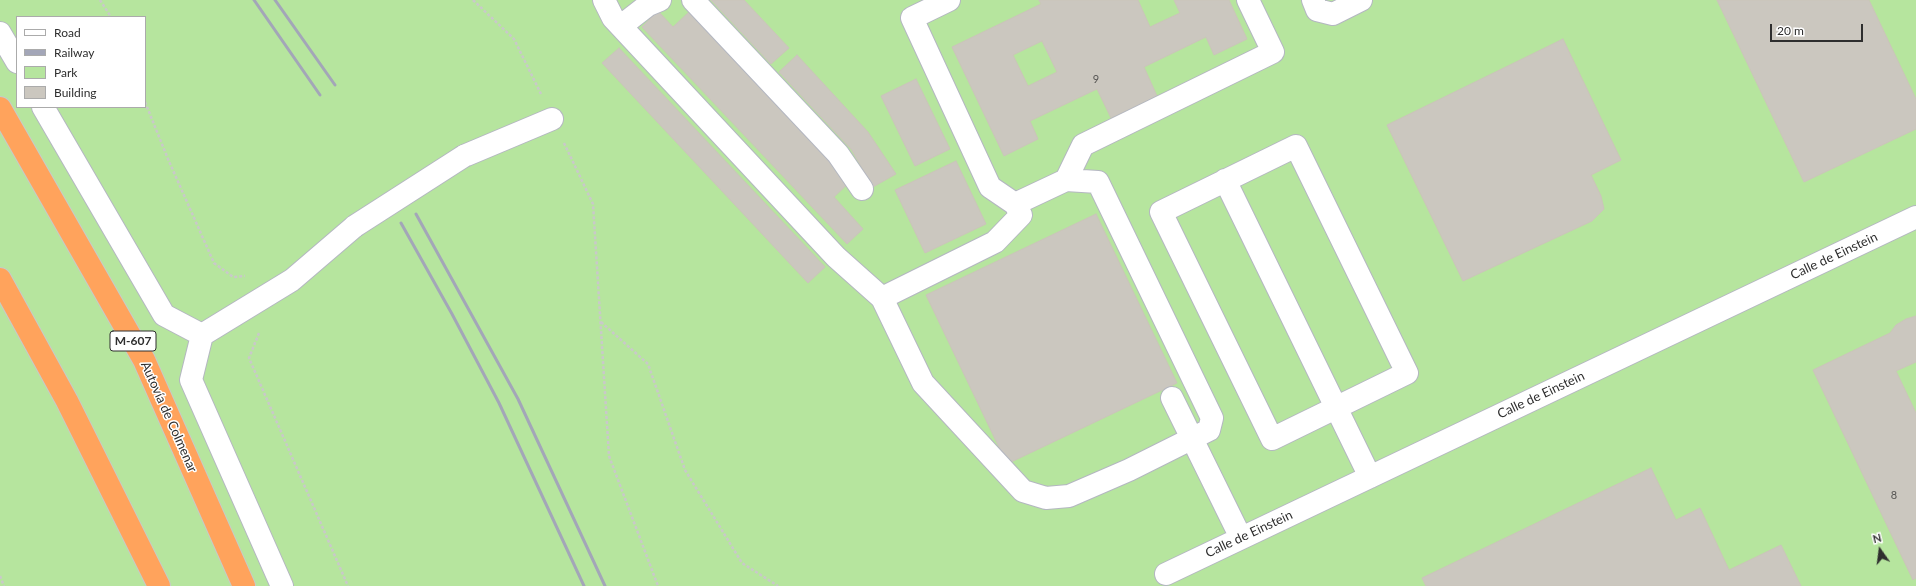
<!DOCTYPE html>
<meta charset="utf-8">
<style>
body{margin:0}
#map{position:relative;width:1916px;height:586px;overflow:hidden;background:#efe9e1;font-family:Lato,sans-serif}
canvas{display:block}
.legend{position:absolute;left:16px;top:16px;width:130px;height:92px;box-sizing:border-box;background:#fff;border:1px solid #ababab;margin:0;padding:5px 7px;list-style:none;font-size:12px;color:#2e2e2e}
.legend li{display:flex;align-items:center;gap:8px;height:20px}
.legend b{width:20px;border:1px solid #ababab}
.north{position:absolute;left:1860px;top:530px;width:40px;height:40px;-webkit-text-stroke:3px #fff;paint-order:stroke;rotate:346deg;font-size:11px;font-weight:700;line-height:16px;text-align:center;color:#2e2e2e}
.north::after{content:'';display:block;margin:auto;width:14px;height:18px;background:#2e2e2e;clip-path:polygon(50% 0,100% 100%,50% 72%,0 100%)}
.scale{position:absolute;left:1770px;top:24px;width:93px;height:18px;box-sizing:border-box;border:2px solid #2e2e2e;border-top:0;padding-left:5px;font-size:12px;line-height:14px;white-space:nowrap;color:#2e2e2e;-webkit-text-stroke:3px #fff;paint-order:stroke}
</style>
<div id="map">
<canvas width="1916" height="586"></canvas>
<ul class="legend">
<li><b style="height:5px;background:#fff"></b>Road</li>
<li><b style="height:5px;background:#a3a6b8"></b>Railway</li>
<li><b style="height:11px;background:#b6e59e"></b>Park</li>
<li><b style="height:11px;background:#cbc7bf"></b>Building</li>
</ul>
<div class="north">N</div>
<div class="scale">20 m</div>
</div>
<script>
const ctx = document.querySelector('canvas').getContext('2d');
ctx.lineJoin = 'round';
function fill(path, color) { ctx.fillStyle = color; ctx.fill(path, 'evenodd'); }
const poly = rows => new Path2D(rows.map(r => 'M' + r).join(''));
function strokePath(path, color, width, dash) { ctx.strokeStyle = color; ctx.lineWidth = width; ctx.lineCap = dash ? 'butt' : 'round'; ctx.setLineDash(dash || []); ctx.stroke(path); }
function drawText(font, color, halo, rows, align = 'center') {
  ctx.font = font + ' Lato,sans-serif'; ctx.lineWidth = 3; ctx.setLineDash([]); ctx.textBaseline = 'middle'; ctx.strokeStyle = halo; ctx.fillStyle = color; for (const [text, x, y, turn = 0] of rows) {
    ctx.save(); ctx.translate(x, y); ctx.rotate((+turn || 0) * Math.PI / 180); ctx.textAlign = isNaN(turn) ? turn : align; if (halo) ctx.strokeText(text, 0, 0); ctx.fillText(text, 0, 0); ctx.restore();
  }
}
fill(poly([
 [0,0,1916,0,1916,586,0,586],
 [17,17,145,17,145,107,17,107]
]), '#b6e59e');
const building = poly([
 [711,0,744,0,789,48,771,64,711,0],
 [1039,0,1138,0,1150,27,1180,13,1174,0,1229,0,1247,39,1214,55,1206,37,1144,67,1157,96,1111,118,1097,89,1030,121,1038,139,1004,156,952,47,1041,4,1039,0],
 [1042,41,1057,72,1028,86,1013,55,1042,41],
 [1717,0,1869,0,1916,99,1916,129,1804,182,1717,0],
 [658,11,673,27,690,11,851,181,834,197,863,229,847,244,642,27,658,11],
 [1563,39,1621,160,1591,175,1601,196,1604,209,1592,221,1463,281,1387,125,1563,39],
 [619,48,825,267,808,283,602,63,619,48],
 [797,55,868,132,896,174,873,187,851,149,779,72,797,55],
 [916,79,950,149,915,166,881,96,916,79],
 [956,161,986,224,925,253,895,190,956,161],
 [1096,214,1177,383,1007,464,926,295,1096,214],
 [1916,316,1916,362,1896,371,1916,413,1916,578,1913,580,1813,370,1890,333,1896,325,1906,319,1916,316],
 [1651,468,1676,520,1700,508,1729,570,1781,545,1801,586,1426,586,1422,578,1651,468]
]);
fill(building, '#cbc7bf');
strokePath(building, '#cbc5ba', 1);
const minor = poly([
 [604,0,613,18,836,257,882,298,995,242,1021,215,1015,204,990,187,912,18,949,0],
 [693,0,838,154,862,189],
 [1313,0,1317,10,1333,14,1361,0],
 [621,26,648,5,660,0],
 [0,33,17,62],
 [43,107,164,315,202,335],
 [1296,146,1407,373,1272,439,1161,212,1296,146],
 [464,156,552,119],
 [1066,180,1083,145,1273,52,1248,0],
 [1225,180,1370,477],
 [882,298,923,383,1023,491,1046,498,1069,496,1129,470,1209,430,1212,418,1098,182,1066,180,1015,204],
 [1172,398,1241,538],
 [1166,574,1916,217],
 [282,586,191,380,202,335,292,280,355,226]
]);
const highway = poly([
 [0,108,144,360,244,586],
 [0,279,67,401,159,586]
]);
strokePath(minor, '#b4b7c1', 24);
strokePath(highway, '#c9c9c9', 24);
strokePath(poly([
 [100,0,111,17],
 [473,0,514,39,541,94],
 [145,102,168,159,214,263,233,277,245,276],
 [564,143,593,204,609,456,658,586],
 [601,322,648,364,685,470,742,563,778,586],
 [259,333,249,358,348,586],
 [0,576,4,586]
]), '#c9c9c9', 2.5, [3, 2]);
strokePath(minor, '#fff', 22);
strokePath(highway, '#ffa35c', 22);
strokePath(poly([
 [254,0,320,95],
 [275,0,335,85],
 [416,214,518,399,605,586],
 [401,223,452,314,499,403,584,586]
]), '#a3a6b8', 3);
const minorBridge = poly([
 [355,226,464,156]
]);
strokePath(minorBridge, '#b4b7c1', 24, []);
strokePath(minorBridge, '#fff', 22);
drawText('11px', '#555452', null, [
 ["9",1096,79],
 ["8",1894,495]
]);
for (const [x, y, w] of [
 [133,341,46]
]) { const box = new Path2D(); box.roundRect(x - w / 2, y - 10, w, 20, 3); ctx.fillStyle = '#fff'; ctx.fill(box); strokePath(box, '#2e2e2e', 1); }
drawText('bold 12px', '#2e2e2e', null, [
 ["M-607",133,341]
]);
drawText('13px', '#2e2e2e', '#fff', [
 ["Calle de Einstein",1834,256,-25],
 ["Calle de Einstein",1541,395,-25],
 ["Autovía de Colmenar",169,417,66],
 ["Calle de Einstein",1249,534,-25]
]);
</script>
